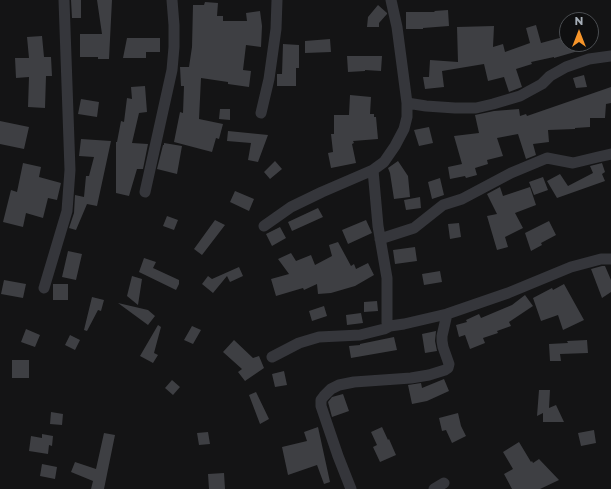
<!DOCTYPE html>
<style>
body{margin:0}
#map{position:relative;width:611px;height:489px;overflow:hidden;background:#141415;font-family:Montserrat,sans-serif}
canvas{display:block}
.north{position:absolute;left:559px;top:12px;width:40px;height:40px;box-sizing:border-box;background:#0f0f10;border:1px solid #4b4e52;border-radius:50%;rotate:0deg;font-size:11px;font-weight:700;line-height:16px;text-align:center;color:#a5adb6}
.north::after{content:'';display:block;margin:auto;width:14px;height:18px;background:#f7952a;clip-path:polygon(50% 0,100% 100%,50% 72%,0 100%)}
</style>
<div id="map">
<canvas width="611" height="489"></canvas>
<div class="north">N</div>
</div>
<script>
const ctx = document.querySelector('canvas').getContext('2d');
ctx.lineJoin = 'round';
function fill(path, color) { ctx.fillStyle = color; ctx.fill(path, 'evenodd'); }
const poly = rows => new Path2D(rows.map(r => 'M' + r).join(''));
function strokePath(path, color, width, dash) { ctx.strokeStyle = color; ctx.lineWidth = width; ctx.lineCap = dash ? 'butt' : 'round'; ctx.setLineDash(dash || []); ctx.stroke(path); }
fill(poly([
 [71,0,81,0,81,18,72,18],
 [97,0,112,0,109,59,98,59,98,57,80,57,80,34,102,34],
 [205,2,218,3,217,16,223,16,223,21,247,21,246,13,260,11,262,26,261,47,246,45,243,70,251,71,249,87,228,84,228,82,201,78,199,119,223,124,219,139,216,138,212,152,174,142,180,112,183,113,184,86,181,86,180,67,189,67,192,47,193,5,204,5],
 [378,5,387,13,387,14,379,23,379,27,367,27,368,17],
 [448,10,449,26,423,28,423,29,406,29,406,12,435,12,434,11],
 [536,25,541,43,567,36,567,44,592,44,592,47,554,58,554,57,531,62,532,64,516,69,522,87,509,92,504,77,488,81,484,64,442,71,444,87,425,89,423,77,429,77,430,60,458,62,457,27,494,26,493,47,503,44,505,52,530,43,526,28],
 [42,36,44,57,51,57,52,76,46,76,45,108,28,107,29,77,16,78,15,58,29,58,27,37],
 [127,38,160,38,160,52,146,52,146,58,123,58],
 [330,39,331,52,305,53,305,41],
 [283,44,299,45,299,68,296,68,296,86,277,86,277,74,282,74],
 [347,56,382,56,381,71,365,70,365,71,348,72],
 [584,75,587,87,576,88,573,78],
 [145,86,147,112,139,113,132,143,148,144,143,169,137,169,129,196,116,193,116,142,117,142,121,121,124,122,127,98,132,99,131,87],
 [611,87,611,103,606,104,605,118,590,118,590,127,575,128,575,129,548,130,549,142,533,144,536,155,526,159,518,134,497,138,503,156,487,160,488,164,475,168,477,175,466,178,465,176,450,179,448,167,462,164,454,136,479,133,475,115,494,111,519,109,520,116,526,114,527,116],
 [350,95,371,97,370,114,374,114,374,117,376,117,378,139,353,141,354,143,352,144,356,163,331,168,328,153,333,152,331,134,334,134,334,115,349,115],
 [81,99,99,102,97,117,78,114],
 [220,109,230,109,230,120,219,119],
 [0,121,29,127,24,149,0,144],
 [429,127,433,143,419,146,414,130],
 [228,131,268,135,258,162,248,160,251,143,227,141],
 [81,139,111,141,97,206,87,204,76,230,69,228,74,213,75,195,84,197,86,176,89,176,94,157,79,156],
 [164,143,182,146,177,174,157,169,163,145,164,145],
 [275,161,282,169,270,179,264,172],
 [398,161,408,176,410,197,394,199,390,173,388,168],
 [23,163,41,167,39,177,61,183,57,200,48,198,43,218,26,213,23,227,3,222,11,190,17,192],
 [602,163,605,172,602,174,605,181,557,198,547,181,560,174,568,186,593,173,590,166],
 [543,177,548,190,534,195,529,182],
 [440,178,444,195,432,199,428,182],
 [500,187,503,196,530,187,536,205,515,213,523,228,505,237,508,247,497,250,487,216,497,214,487,194],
 [235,191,254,199,249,211,230,202],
 [420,197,421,208,406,210,404,200],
 [318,208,323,217,292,231,288,222],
 [167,216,178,220,174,230,163,226],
 [215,220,225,225,202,255,194,249],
 [366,220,372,233,348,244,342,230],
 [549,221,556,235,541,243,542,245,531,251,525,233],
 [459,223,461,237,450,239,448,224],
 [280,227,286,238,272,246,266,234],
 [338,242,351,266,354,264,356,269,368,263,374,275,355,286,331,293,318,294,317,284,304,290,303,288,276,296,271,279,289,274,278,259,291,253,296,261,311,255,315,265,332,256,329,245],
 [415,247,417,261,395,264,393,250],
 [68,251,82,254,76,280,62,277],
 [144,258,156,262,153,268,179,280,179,284,176,290,139,272],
 [602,266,605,266,611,280,611,292,602,298,591,269],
 [239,267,243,276,230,282,227,276,213,293,202,284,208,276,212,279],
 [440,271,442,282,424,285,422,274],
 [132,276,142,279,138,305,127,296],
 [4,280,26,284,23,298,1,294],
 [53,284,68,284,68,300,53,300],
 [564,284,584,320,563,330,558,315,541,321,533,298,552,288,553,290],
 [525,295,533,306,509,322,511,326,497,331,498,333,483,338,485,343,470,349,465,335,459,337,456,325,467,322,466,320,479,314,481,318,512,305],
 [92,297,104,300,101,311,98,310,87,331,84,330],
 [377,301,378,311,364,312,364,302],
 [118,303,148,310,155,316,148,325],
 [324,306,327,316,312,321,309,311],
 [361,313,363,323,347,325,346,315],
 [158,325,161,327,154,353,158,355,153,363,140,356],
 [192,326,201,330,193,344,184,340],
 [26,329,40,335,35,347,21,342],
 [436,331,435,341,437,351,425,353,422,334],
 [70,335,80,340,75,350,65,345],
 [394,337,397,350,351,358,349,346,360,345,360,344],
 [234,340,253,358,259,356,264,368,245,381,238,372,242,369,223,352],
 [587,340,588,353,560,354,561,361,550,361,549,344,568,343,567,341],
 [12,360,29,360,29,378,12,378],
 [284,371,287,385,275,387,272,374],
 [444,379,449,391,427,401,412,404,408,385,421,383,422,388],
 [172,380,180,387,173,395,165,388],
 [539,390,550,390,549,408,556,405,564,422,543,422,543,413,537,416],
 [256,392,269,419,260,424,249,395],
 [343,394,349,411,332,417,328,402,332,397],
 [51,412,63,414,62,425,50,424],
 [458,413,461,426,466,436,452,443,446,430,442,431,439,418],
 [318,427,330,482,324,484,317,465,288,475,282,447,307,441,304,432],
 [382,427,388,440,389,439,396,455,380,462,373,447,377,445,371,432],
 [594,430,596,443,581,446,578,433],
 [208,432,210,444,199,445,197,433],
 [104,433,115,435,104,489,91,489,93,481,71,472,75,462,96,469],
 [42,434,53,436,52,446,49,445,48,454,29,451,31,436,42,438],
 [519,442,531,462,532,461,533,463,539,459,559,480,540,489,512,489,504,474,513,469,503,452],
 [42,464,57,467,55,479,40,476],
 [224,473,225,489,209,489,208,474]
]), '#3e3f43');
strokePath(poly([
 [407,103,426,106,455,108,476,108,493,104,520,96,542,84,550,76,566,67,589,59,611,56],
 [261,113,269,79,276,29,277,0],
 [373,170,378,226,387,278,387,323,390,326],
 [145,192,172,70,174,47,174,25,172,0],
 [264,226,291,207,322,192,373,170,384,162,395,146,404,129,407,117,407,103,397,27,391,0],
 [380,239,414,228,443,205,462,199,511,173,547,158,573,163,598,157,611,154],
 [44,288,67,211,70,170,64,0],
 [272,357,299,343,319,337,360,335,384,329,390,326,404,324,447,314,508,293,571,267,601,259,611,259],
 [351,489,338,456,321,406,321,400,324,396,331,389,339,385,354,382,411,378,429,375,445,370,448,368,449,364,443,347,442,341,442,336,447,314],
 [434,489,444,483]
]), '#35363b', 11);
</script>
